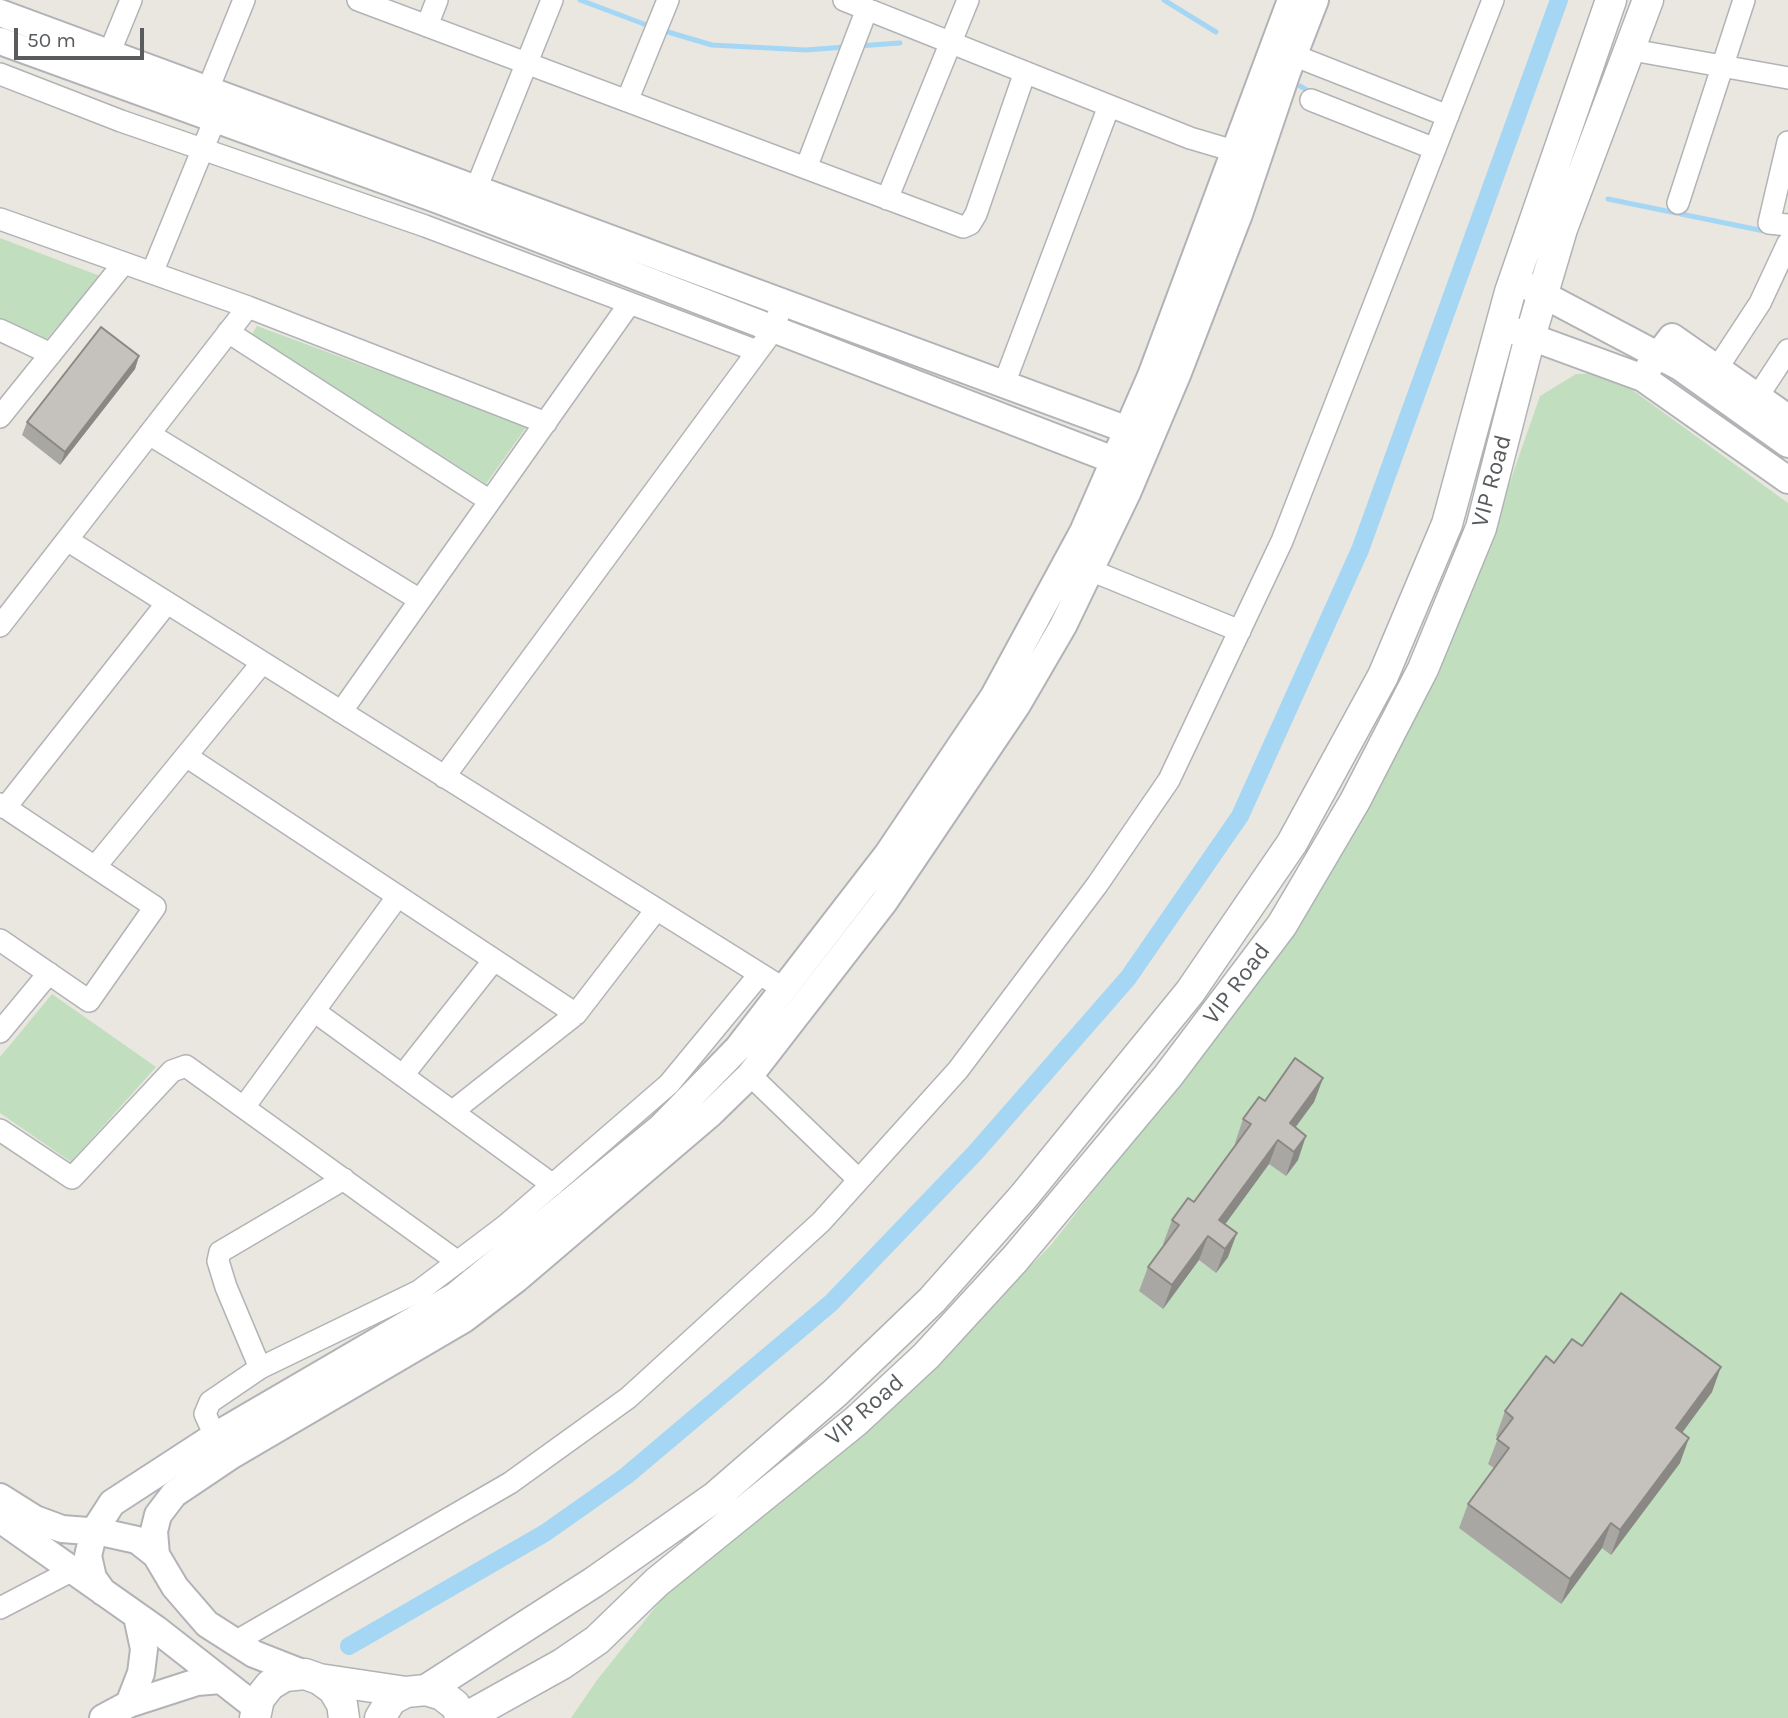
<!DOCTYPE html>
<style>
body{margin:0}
#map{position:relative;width:1788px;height:1718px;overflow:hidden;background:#eae7e0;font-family:Karla,sans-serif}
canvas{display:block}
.scale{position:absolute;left:14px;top:28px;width:130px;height:32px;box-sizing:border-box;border:4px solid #595c5f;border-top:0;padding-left:9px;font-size:21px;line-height:24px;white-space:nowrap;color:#595c5f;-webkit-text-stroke:5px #fff;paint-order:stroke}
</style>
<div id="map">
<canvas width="1788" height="1718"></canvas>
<div class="scale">50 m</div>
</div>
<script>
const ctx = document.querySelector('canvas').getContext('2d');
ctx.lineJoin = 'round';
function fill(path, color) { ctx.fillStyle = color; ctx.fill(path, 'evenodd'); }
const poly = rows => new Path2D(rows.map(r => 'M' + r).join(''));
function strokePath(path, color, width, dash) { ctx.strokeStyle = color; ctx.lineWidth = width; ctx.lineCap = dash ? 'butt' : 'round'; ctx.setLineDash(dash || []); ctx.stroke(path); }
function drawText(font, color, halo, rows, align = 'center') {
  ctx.font = font + ' Karla,sans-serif'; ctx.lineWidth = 6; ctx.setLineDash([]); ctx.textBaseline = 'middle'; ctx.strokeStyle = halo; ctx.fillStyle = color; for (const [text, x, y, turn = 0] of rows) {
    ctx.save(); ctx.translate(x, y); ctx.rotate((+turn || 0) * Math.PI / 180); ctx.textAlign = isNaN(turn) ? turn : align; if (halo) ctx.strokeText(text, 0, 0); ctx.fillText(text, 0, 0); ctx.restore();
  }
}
fill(poly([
 [0,238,100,276,45,341,0,320],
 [257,326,527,426,486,484,252,334],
 [1609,373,1788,503,1788,1718,571,1718,597,1680,666,1594,935,1364,1051,1245,1229,1018,1347,846,1435,679,1483,559,1540,396,1576,374],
 [52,994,156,1067,71,1162,0,1113,0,1057]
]), '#c1dfbf');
strokePath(poly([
 [580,0,652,27],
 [1164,0,1216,32],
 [661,30,712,45,806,50,845,47],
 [858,46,900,43],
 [1300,86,1312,93],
 [1608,199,1764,231]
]), '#a5d7f4', 5);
strokePath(poly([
 [349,1646,545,1533,626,1476,831,1303,975,1153,1128,978,1240,816,1360,550,1559,0]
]), '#a5d7f4', 18);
const minor = poly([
 [358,0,963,227,970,224,976,214,1025,72],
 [844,0,1190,138,1234,151],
 [427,26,437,0],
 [1638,51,1788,78],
 [1293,55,1448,116],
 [104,66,131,0],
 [0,74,121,121,425,226,757,351],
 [1311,100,1435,149],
 [627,101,668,0],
 [1788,142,1769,223,1788,225],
 [806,168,867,9],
 [476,189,552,0],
 [887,199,968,0],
 [1678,203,1744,0],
 [0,219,248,307,546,423],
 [152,273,215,119,208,89,244,0],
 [0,330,51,354],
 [228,332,490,501],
 [1718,367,1760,303,1788,243],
 [1004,384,1109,106],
 [1758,396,1788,350],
 [0,417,124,263],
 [149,434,420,600],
 [67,540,784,989],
 [1090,570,1240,631],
 [0,626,248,307],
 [341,712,630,303],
 [186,756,576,1014],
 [444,777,774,329,782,302],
 [0,804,155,907,89,1001,0,940],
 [5,808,167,603],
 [95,867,262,663],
 [314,1011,553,1185],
 [0,1032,49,973],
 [403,1075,494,960],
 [750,1075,859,1180],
 [244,1107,398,896],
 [453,1111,576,1014,656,910],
 [0,1130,72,1178,172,1071,186,1066,458,1262],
 [260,1368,226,1287,218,1261,220,1252,344,1179],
 [215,1436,205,1414,210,1402,260,1368,419,1291,505,1226,669,1084,759,975],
 [0,1608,73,1570],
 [235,1642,510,1483,628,1398,821,1222,958,1070,1097,885,1169,780,1282,541,1493,0]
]);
const tertiary = poly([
 [0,13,1144,436],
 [0,41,436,199,1129,466],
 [1525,285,1680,367,1788,444],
 [1512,330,1643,378,1788,480],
 [1649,367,1672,337,1788,418],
 [0,1497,35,1519,62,1529,101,1532,137,1540,156,1555,175,1587,207,1624,254,1654,305,1674],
 [0,1519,156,1629,257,1708],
 [156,1555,154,1531,158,1515,174,1494,232,1455,464,1319,515,1280,711,1113,750,1075,884,902,1017,705,1063,626,1128,491,1177,375,1239,214,1287,72,1315,0],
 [103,1592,93,1578,88,1556,94,1531,112,1503,215,1436,455,1296,661,1127,738,1048,887,855,994,696,1083,532,1151,376,1291,0],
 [129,1704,141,1673,144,1649,137,1616],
 [103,1718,129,1704,197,1682,221,1680]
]);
const secondary = poly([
 [319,1679,406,1692],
 [426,1690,594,1582,715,1497,835,1393,932,1300,1024,1196,1190,992,1292,843,1383,676,1447,524,1510,292,1611,0],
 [255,1718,259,1699,270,1685,285,1676,305,1674,319,1679,333,1689,342,1704,344,1718],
 [380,1718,391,1700,406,1692,426,1690,442,1695,455,1705,462,1718],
 [465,1718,562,1664,597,1640,657,1582,856,1421,926,1356,1015,1259,1168,1076,1282,925,1355,801,1423,669,1481,528,1530,337,1562,229,1648,0]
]);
strokePath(minor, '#b1b3b6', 24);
strokePath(tertiary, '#b1b3b6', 30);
strokePath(secondary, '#b0b3b6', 33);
strokePath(minor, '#fff', 21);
strokePath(tertiary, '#fff', 26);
strokePath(secondary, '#fff', 30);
fill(poly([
 [139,356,135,369,60,465,22,435,27,422],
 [1323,1078,1314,1102,1295,1128,1298,1160,1286,1176,1269,1164,1225,1224,1228,1257,1216,1273,1199,1260,1163,1309,1139,1291,1148,1267,1164,1245,1163,1244,1172,1220,1194,1202,1236,1144,1235,1143,1243,1119,1265,1101],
 [1582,1346,1712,1392,1682,1433,1680,1463,1611,1555,1602,1548,1561,1604,1459,1528,1468,1504,1494,1468,1488,1464,1498,1438,1496,1436,1505,1411,1554,1363]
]), '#a9a7a3');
fill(poly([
 [139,356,135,369,60,465,65,452],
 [1323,1078,1314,1102,1283,1144,1290,1123],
 [1306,1136,1298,1160,1286,1176,1294,1152],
 [1278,1140,1269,1164,1213,1241,1219,1220],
 [1237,1233,1228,1257,1216,1273,1225,1249],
 [1208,1236,1199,1260,1163,1309,1172,1285],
 [1721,1367,1712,1392,1667,1453,1676,1428],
 [1689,1438,1680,1463,1611,1555,1620,1530],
 [1611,1523,1602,1548,1561,1604,1570,1579]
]), '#8a8884');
const building = poly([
 [101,327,139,356,65,452,27,422,101,327],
 [1295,1058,1323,1078,1290,1123,1306,1136,1294,1152,1278,1140,1219,1220,1237,1233,1225,1249,1208,1236,1172,1285,1148,1267,1179,1225,1172,1220,1188,1198,1194,1202,1251,1124,1243,1119,1259,1097,1265,1101,1295,1058],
 [1621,1293,1721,1367,1676,1428,1689,1438,1620,1530,1611,1523,1570,1579,1468,1504,1509,1448,1497,1439,1513,1418,1505,1411,1546,1356,1554,1363,1572,1339,1582,1346,1621,1293]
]);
fill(building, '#c5c2bd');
strokePath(building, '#8a8884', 2);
drawText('24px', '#595c5f', '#fff', [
 ["VIP Road",1492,481,-75],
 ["VIP Road",1237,984,-53],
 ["VIP Road",865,1410,-41]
]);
</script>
